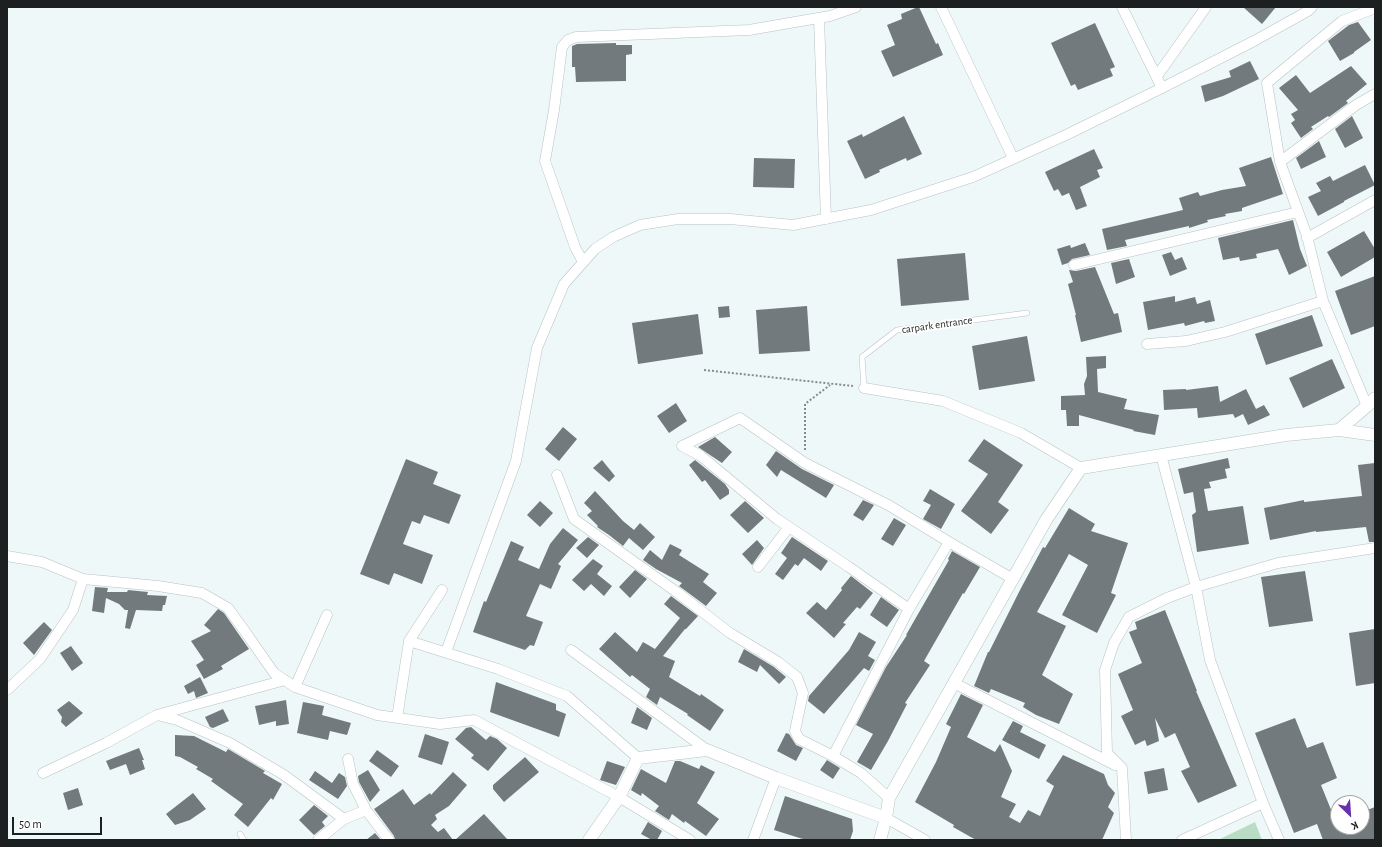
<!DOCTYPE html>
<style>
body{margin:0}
#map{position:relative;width:1382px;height:847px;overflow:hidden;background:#eef8f8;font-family:"Alegreya Sans",sans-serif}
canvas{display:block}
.frame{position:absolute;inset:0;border:8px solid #1d2020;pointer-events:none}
.north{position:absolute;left:1330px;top:795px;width:40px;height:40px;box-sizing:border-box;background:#fff;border:1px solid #a5a6a6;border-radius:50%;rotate:155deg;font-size:11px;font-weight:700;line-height:16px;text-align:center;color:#1d2020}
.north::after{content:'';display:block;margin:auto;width:14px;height:18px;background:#6732a9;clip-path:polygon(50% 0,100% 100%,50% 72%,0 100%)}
.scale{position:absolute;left:12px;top:817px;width:90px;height:18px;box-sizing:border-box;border:2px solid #1d2020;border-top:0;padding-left:5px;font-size:12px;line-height:14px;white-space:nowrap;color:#1d2020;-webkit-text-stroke:3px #fff;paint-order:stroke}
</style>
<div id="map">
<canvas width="1382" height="847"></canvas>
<div class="frame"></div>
<div class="north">K</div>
<div class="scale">50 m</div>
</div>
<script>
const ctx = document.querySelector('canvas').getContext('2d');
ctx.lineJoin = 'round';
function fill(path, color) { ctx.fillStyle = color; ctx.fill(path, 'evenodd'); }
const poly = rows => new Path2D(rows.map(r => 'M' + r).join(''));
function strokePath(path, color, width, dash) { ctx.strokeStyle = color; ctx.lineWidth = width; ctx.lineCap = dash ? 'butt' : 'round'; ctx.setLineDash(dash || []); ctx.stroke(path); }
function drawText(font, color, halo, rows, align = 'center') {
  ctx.font = font + ' "Alegreya Sans",sans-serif'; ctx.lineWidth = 3.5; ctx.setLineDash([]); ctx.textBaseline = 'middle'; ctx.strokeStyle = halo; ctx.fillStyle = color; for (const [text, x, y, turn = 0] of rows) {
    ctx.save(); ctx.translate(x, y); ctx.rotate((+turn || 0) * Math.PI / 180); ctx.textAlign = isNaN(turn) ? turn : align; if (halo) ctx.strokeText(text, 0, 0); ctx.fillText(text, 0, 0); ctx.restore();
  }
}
fill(poly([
 [1255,822,1262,840,1218,840]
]), '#b8ddc4');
fill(poly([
 [918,7,919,7,936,44,938,43,943,55,893,77,881,51,895,45,887,25,902,19,901,14],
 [1243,7,1276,7,1262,24],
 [1358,22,1371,40,1354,52,1354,53,1340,61,1328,41,1349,25],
 [1095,23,1115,67,1110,69,1113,76,1078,90,1075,84,1071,86,1051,43],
 [616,43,616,45,632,45,632,54,626,55,626,81,576,82,575,67,572,67,572,46,577,44],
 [1250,61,1259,79,1223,96,1205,102,1201,86,1231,77,1229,71],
 [1351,66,1367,84,1346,101,1348,103,1329,117,1328,116,1311,127,1313,129,1301,138,1291,123,1295,120,1291,114,1298,110,1279,88,1296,75,1310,93],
 [904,116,922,154,907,161,906,158,879,170,880,172,865,179,847,141,862,134,863,137],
 [1352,116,1363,138,1345,148,1335,129],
 [1319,141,1326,157,1301,169,1296,158],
 [1094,149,1103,168,1097,170,1100,177,1080,187,1087,206,1076,210,1069,193,1062,196,1058,189,1054,191,1045,172],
 [1271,157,1283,194,1242,208,1242,211,1225,214,1226,216,1207,220,1208,222,1189,228,1189,226,1125,240,1127,246,1107,250,1102,229,1183,210,1179,198,1198,192,1200,196,1222,190,1246,186,1239,168],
 [754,158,795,159,794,188,753,187],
 [1365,165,1375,185,1344,201,1344,202,1318,216,1308,197,1321,191,1316,183,1330,176,1333,181],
 [1293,220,1300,249,1307,266,1289,275,1278,249,1256,254,1257,258,1240,261,1239,257,1223,260,1218,238],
 [1364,231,1375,249,1375,257,1341,277,1327,252],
 [1085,243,1090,255,1072,259,1068,263,1062,265,1057,249,1070,245,1071,248],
 [1171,252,1175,260,1182,257,1187,269,1170,276,1162,255],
 [965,253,969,300,901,306,897,259],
 [1129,259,1135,277,1116,284,1111,263],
 [1095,267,1114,314,1118,313,1122,332,1081,342,1075,315,1076,315,1068,284,1073,282,1069,270,1076,271],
 [1375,276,1375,326,1351,335,1335,291],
 [1175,296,1175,302,1195,297,1197,304,1210,300,1215,321,1205,323,1204,321,1185,326,1184,323,1148,330,1143,302],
 [729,306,730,317,719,318,718,307],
 [807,306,810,351,759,354,756,310],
 [698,314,703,354,638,364,632,323],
 [1312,315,1323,346,1266,365,1255,334],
 [1027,336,1035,381,979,390,972,346],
 [1106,356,1106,368,1097,369,1098,392,1127,399,1124,409,1159,415,1155,435,1133,431,1134,430,1079,415,1079,426,1067,426,1066,410,1061,410,1061,396,1085,395,1084,384,1087,376,1086,357],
 [1332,359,1345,388,1303,408,1289,378],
 [1218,386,1220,402,1246,389,1256,409,1264,405,1270,415,1248,425,1243,414,1235,418,1233,414,1198,418,1197,408,1164,410,1163,390,1186,389,1186,390],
 [676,403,687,421,669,433,657,416],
 [563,427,577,439,559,461,545,449],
 [715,437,732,452,722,463,698,447],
 [984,439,1023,465,998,502,1009,510,991,534,961,511,988,474,968,461],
 [776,451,802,469,834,485,826,498,781,470,777,477,766,465],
 [1228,458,1230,468,1225,469,1227,478,1209,482,1211,488,1204,489,1208,511,1243,506,1249,544,1197,552,1192,515,1196,512,1193,492,1184,494,1178,469],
 [406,459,438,472,433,484,461,495,449,524,424,515,420,524,412,521,403,544,433,555,422,584,394,573,389,585,360,574],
 [602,460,615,476,609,482,593,468],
 [695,460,725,484,729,490,729,494,720,500,705,480,702,482,689,465],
 [1375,463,1375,542,1369,542,1366,527,1316,532,1316,531,1270,540,1264,508,1304,500,1304,502,1362,496,1358,465],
 [930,489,955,504,941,529,923,519,931,505,923,501],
 [595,491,623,521,634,530,640,523,655,537,643,550,629,538,623,546,609,535,597,527,598,526,587,515,592,511,584,503],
 [863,500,874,505,863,521,853,515],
 [540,501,553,513,540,527,527,515],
 [745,501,764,518,748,533,730,515],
 [1069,508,1095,524,1091,531,1128,543,1111,593,1116,595,1097,633,1062,615,1088,565,1069,554,1037,612,1066,626,1042,675,1073,694,1059,724,1036,715,1023,707,1025,703,991,689,989,693,974,686,988,652,989,652,1020,590,1043,547,1045,548],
 [894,518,906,525,893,546,881,539],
 [563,528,578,540,558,564,561,566,551,589,540,584,526,616,543,622,534,646,530,645,525,650,473,632,484,601,486,602,511,541,524,547,518,560,539,569,550,544],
 [588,537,599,545,587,558,576,548],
 [792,537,828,561,821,571,804,558,798,566,795,564,783,580,775,574,787,558,781,553],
 [757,540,764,548,752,565,742,554],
 [670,544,682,550,679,555,709,574,703,582,717,593,706,606,679,586,682,583,656,569,643,560,650,550,662,560],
 [952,551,980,567,964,594,963,593,924,661,930,665,905,703,907,704,888,741,871,770,857,762,873,734,856,725,886,667,907,635,906,635,949,560,948,559],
 [593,559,603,566,597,574,612,586,604,596,591,584,584,591,572,580],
 [635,570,647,579,630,598,619,587],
 [1305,571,1313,621,1269,627,1261,577],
 [851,576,873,593,860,609,857,607,843,623,846,624,834,638,806,613,817,602,826,610,842,590,841,588],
 [95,587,108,588,107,592,127,592,128,590,148,592,147,595,167,596,165,605,163,605,162,611,136,610,130,629,125,628,128,610,125,610,119,604,106,598,104,613,92,611],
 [671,596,698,616,686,629,685,629,663,656,675,661,669,677,700,696,701,694,724,710,710,731,687,715,688,714,660,697,657,705,646,697,650,689,632,675,630,677,599,649,615,632,637,652,643,642,655,649,680,618,664,604],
 [881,597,899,610,887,627,870,615],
 [218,609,224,613,249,649,221,666,223,669,204,679,196,665,204,660,191,641,211,631,204,625],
 [1165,610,1197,691,1196,691,1237,786,1198,803,1181,771,1190,767,1175,733,1165,738,1155,718,1159,741,1147,746,1145,740,1135,745,1121,716,1133,710,1118,674,1142,663,1129,632,1137,629,1135,622],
 [44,622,52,630,34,655,23,643],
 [1375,629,1375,683,1356,686,1349,633],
 [859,632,876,642,868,656,875,660,869,671,864,668,824,714,808,701,809,696,849,650],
 [71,646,83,663,72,671,60,653],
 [744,649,774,667,786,677,779,684,760,665,757,672,738,662],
 [200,677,208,693,196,698,194,691,188,694,184,686],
 [496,682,556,704,556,710,566,714,559,737,490,712],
 [961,694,983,705,967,737,995,752,1000,744,1012,771,1001,797,1016,804,1009,817,1020,823,1028,810,1040,816,1054,786,1046,781,1063,755,1104,774,1108,785,1115,793,1108,807,1114,813,1102,840,976,840,953,827,954,825,915,802,936,762,951,727,946,724],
 [286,700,289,724,276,726,276,721,259,725,255,706],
 [69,701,83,713,66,727,61,722,62,717,57,710],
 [303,702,324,706,322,715,351,723,347,735,330,731,328,740,297,733],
 [637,707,652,718,647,730,631,723],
 [223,709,229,721,213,728,210,727,205,717],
 [1295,718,1307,748,1323,742,1337,778,1321,785,1336,822,1338,821,1338,827,1362,827,1362,812,1375,807,1375,840,1323,840,1317,824,1294,833,1255,733],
 [1013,721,1023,726,1020,732,1046,745,1039,759,1002,740],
 [471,727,486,740,490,736,497,739,507,748,488,771,471,758,474,755,455,739,466,728],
 [786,733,789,734,796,745,803,748,796,761,777,751],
 [425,734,449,742,442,765,418,757],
 [175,735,194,736,226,752,228,749,265,771,263,773,282,784,273,800,271,798,248,827,234,815,243,804,211,781,213,779,196,769,198,767,180,757,175,756],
 [139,748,144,760,142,760,145,769,130,775,126,764,110,770,106,761],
 [377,750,399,766,391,777,369,761],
 [525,757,539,772,504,802,493,789,493,785],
 [827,760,840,768,833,779,820,770],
 [607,761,625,767,616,785,600,780],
 [675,761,680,761,699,769,701,765,715,772,697,803,719,819,706,836,685,821,684,823,672,814,669,820,655,811,659,806,642,793,641,796,631,790,641,769,666,783],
 [1164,768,1168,790,1148,794,1144,772],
 [368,770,380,790,370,802,359,782,358,776],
 [315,771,332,783,339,773,345,777,347,786,338,799,309,780],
 [453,772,467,785,449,806,435,815,437,819,431,825,438,832,444,828,453,840,395,840,394,836,374,809,403,789,414,805,430,793,431,795],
 [78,788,83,805,68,810,63,793],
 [193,793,206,809,190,820,175,825,166,814],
 [785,796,852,819,853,831,850,840,806,840,774,830],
 [314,805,328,816,322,822,325,826,314,835,299,820],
 [484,814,508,840,455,840],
 [648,822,662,831,657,840,652,840,641,834],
 [375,833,381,840,366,840]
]), '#727a7d');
const service = poly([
 [864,388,862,357,897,330,1027,313],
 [240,834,244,840]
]);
const minor = poly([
 [941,7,1013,158],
 [1122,7,1162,88],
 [819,18,826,219],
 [1157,76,1206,7],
 [1280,162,1356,105,1375,94],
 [1307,238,1375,200],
 [583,262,575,247,545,161,554,110,562,47,568,40,576,37,749,30,830,16,856,7],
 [1074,265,1298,212],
 [1147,344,1186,341,1225,332,1323,301],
 [864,388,943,401,1021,433,1081,468],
 [1367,406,1323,301,1307,236,1280,162,1267,83,1342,21,1375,8],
 [1161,455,1196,587,1210,660,1263,803,1279,840],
 [557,475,574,519,678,593,730,633,778,662,797,677,803,693,795,731,799,739,833,756],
 [7,556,42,562,83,579],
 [758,567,789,527],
 [909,609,849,567,777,519,701,456,682,446,740,418,805,463,890,506,949,542],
 [409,641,498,669,567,696,638,758],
 [571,650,707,750],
 [446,652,516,461,537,348,564,284,595,249,613,237,640,225,678,219,730,219,793,225,871,210,973,177,1066,135,1162,88,1254,41,1308,11,1312,7],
 [954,683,1115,765],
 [295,687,327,615],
 [7,690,40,659,73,610,83,579,158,586,202,593,228,608,244,630,274,673,295,687,377,715,440,724,474,720,619,797,690,840],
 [157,715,285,680],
 [397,718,409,641,442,590],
 [348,759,353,784,366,810],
 [43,773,106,743,157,715,177,720,230,743,284,775,344,819,366,810,389,840],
 [889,798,861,773,833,756,909,609,949,542,1013,579],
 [886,818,925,840],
 [318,840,344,819],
 [753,840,776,778],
 [1126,840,1122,768,1107,753,1105,670,1114,643,1129,617,1167,598,1196,587,1278,563,1375,548],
 [1182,840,1263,803]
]);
const tertiary = poly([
 [1339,430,1367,406,1375,398],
 [589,840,619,797,638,758,707,750,776,778,886,818],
 [880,840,886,818,889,798,1046,520,1081,468,1286,435,1339,430,1375,435]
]);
strokePath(service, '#b9c2c2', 6);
strokePath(minor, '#b9c2c2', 11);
strokePath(tertiary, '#b9c2c2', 13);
strokePath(poly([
 [704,370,853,386],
 [805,450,805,404,830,385]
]), '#858b8b', 2, [2, 2]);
strokePath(service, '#fff', 5);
strokePath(minor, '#fff', 10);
strokePath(tertiary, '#fff', 12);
drawText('11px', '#1d2020', '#fff', [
 ["carpark entrance",937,325,-8]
]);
</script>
